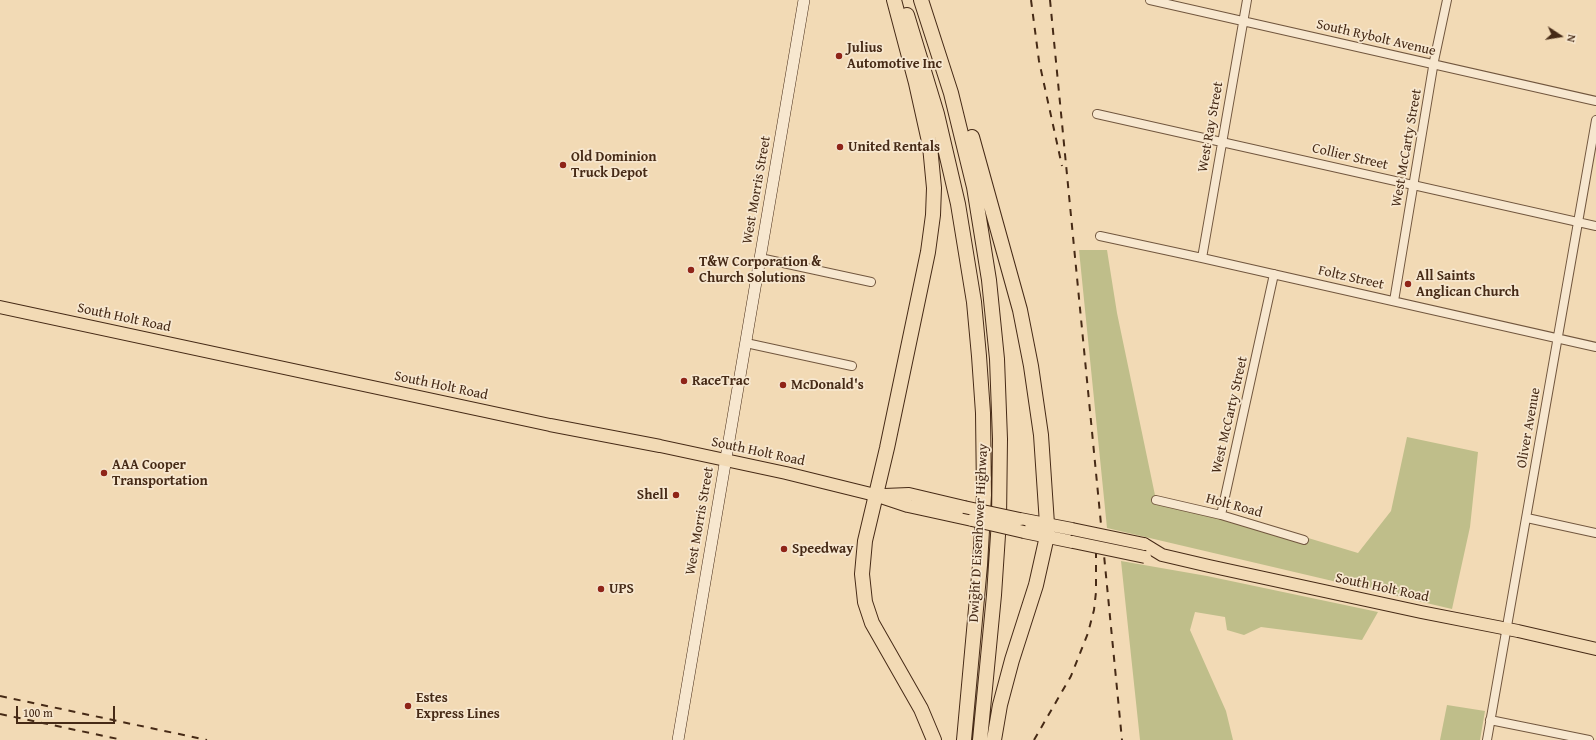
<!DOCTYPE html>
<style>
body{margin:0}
#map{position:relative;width:1596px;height:740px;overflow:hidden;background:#f2dab5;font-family:"Gentium Book Plus",serif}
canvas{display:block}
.north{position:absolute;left:1540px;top:16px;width:40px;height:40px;-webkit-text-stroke:3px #f7e7cf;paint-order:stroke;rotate:102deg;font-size:11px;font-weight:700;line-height:16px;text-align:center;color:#462a16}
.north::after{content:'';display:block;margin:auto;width:14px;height:18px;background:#462a16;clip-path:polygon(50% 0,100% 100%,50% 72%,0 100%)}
.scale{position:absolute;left:16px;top:706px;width:99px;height:18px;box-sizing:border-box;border:2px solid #462a16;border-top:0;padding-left:5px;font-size:12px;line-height:14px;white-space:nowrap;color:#462a16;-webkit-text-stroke:3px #f7e7cf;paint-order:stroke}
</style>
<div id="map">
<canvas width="1596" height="740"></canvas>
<div class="north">N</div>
<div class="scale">100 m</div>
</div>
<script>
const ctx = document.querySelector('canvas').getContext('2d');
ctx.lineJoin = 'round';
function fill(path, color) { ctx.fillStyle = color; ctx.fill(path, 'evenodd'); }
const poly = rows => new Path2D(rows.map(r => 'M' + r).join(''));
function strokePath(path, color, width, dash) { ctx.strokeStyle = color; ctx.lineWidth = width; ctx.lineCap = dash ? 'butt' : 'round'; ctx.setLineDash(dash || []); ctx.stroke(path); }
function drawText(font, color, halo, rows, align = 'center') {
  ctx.font = font + ' "Gentium Book Plus",serif'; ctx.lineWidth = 3.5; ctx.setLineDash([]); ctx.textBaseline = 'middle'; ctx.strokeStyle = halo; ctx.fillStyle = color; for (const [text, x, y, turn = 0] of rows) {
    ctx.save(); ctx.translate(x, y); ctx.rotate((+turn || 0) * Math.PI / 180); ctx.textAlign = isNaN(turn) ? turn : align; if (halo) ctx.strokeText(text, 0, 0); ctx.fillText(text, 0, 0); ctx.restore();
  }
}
fill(poly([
 [1079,250,1107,250,1117,313,1156,500,1225,513,1358,553,1391,511,1407,437,1478,452,1470,527,1452,609,1107,528],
 [1121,561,1207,576,1378,612,1362,640,1261,627,1244,635,1227,630,1225,617,1195,612,1190,630,1226,711,1233,740,1140,740],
 [1447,705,1485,711,1480,740,1440,740]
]), '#bfbe8a');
const minor = poly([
 [1150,0,1596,101],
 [1097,114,1596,226],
 [1100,236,1202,258,1596,347],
 [760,258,871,282],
 [1202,258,1247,0],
 [1394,301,1434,61,1447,0],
 [746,343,852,366],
 [1156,500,1221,515,1304,540],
 [1221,515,1274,274],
 [1527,518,1596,533],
 [1490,720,1589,740],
 [1487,740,1596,120]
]);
const secondary = poly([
 [678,740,804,0]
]);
const primary = poly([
 [0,307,550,425,660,446,786,473,875,495,908,506,972,520],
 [884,495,909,494,964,507],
 [1020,519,1072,529],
 [1024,532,1073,542],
 [1144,544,1162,555,1209,566,1421,612,1518,631,1596,649]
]);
const motorway = poly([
 [894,0,916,83,930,146,934,188,933,215,928,252,887,448,865,541,862,574,865,602,872,623,921,709,934,740],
 [921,0,951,93,974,187,989,280,997,359,1000,439,999,520,994,595,980,740],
 [907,15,937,114,958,204,974,302,979,356,983,413,984,495,980,565,964,740],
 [972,137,1020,310,1031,366,1041,435,1047,524,1047,536,1036,585,1012,660,1000,705,994,740]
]);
strokePath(minor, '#71563e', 10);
strokePath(secondary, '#462a16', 12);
strokePath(primary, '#462a16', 14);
strokePath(motorway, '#462a16', 16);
strokePath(minor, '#f7e7cf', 8);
strokePath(secondary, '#f7e7cf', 11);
strokePath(primary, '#f2dab5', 12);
strokePath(motorway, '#f2dab5', 14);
strokePath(poly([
 [1031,0,1039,61,1062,166],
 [1050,0,1122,740],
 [0,696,207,740],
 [0,714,123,740],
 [1034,740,1071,676,1088,633,1094,610,1096,592,1096,527]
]), '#462a16', 2, [7, 7]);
const primaryBridge = poly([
 [964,507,1020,519],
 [972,520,1024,532],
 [1072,529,1144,544],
 [1073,542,1145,557]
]);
strokePath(primaryBridge, '#462a16', 14, []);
strokePath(primaryBridge, '#f2dab5', 12);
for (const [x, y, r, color] of [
 [839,56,4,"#8f2418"],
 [840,147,4,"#8f2418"],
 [563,165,4,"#8f2418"],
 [691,270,4,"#8f2418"],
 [1408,284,4,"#8f2418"],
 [684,381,4,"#8f2418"],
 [783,385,4,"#8f2418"],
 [104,473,4,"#8f2418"],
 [676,495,4,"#8f2418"],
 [784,549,4,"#8f2418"],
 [601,589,4,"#8f2418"],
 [408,706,4,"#8f2418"]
]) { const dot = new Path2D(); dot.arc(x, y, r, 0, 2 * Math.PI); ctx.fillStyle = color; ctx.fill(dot); strokePath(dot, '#f7e7cf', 1.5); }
drawText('14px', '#462a16', '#f7e7cf', [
 ["South Rybolt Avenue",1376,38,13],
 ["West Ray Street",1211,127,-80],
 ["West McCarty Street",1407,148,-80],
 ["Collier Street",1350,157,13],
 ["West Morris Street",757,190,-80],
 ["Foltz Street",1351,278,13],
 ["South Holt Road",124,318,12],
 ["South Holt Road",441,386,12],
 ["West McCarty Street",1230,415,-77],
 ["Oliver Avenue",1529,428,-80],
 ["South Holt Road",758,452,12],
 ["Holt Road",1234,506,15],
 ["West Morris Street",700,521,-80],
 ["Dwight D Eisenhower Highway",979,533,-87],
 ["South Holt Road",1382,588,12]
]);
drawText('bold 14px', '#462a16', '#f7e7cf', [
 ["Julius",847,48],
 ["Automotive Inc",847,64],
 ["United Rentals",848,147],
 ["Old Dominion",571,157],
 ["Truck Depot",571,173],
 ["T&W Corporation &",699,262],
 ["Church Solutions",699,278],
 ["All Saints",1416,276],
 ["Anglican Church",1416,292],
 ["RaceTrac",692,381],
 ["McDonald's",791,385],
 ["AAA Cooper",112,465],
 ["Transportation",112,481],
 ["Shell",668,495,"right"],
 ["Speedway",792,549],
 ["UPS",609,589],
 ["Estes",416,698],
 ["Express Lines",416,714]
], 'left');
</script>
